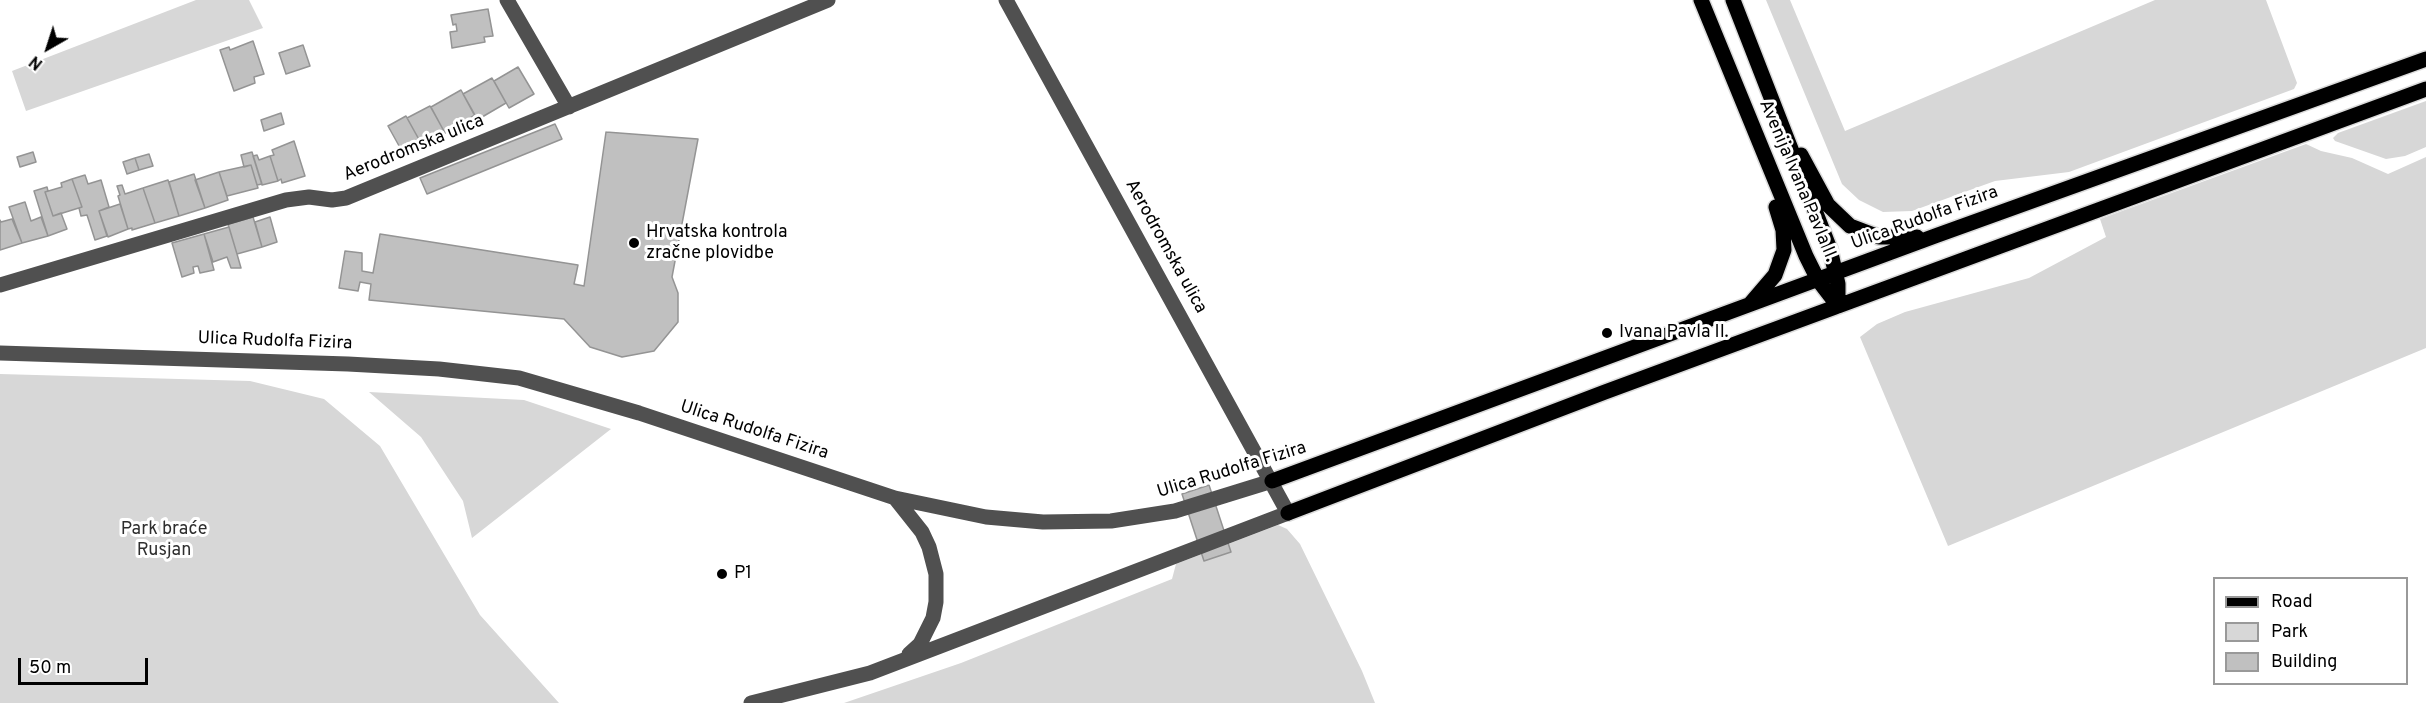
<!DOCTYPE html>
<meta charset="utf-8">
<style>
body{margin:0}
#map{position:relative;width:2426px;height:703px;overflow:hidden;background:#fff;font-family:Overpass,sans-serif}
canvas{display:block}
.legend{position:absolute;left:2213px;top:577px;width:195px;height:108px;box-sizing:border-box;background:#fff;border:2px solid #999;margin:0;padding:8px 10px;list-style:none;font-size:18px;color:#000}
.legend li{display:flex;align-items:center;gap:12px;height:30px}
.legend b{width:30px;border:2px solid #999}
.north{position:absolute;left:18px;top:18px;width:60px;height:60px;-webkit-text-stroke:4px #fff;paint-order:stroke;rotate:219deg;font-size:16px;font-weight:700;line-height:24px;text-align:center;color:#000}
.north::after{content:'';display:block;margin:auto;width:21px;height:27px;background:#000;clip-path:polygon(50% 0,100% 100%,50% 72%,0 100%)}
.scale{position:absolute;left:18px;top:658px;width:130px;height:27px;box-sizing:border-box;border:3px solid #000;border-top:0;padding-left:8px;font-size:18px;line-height:21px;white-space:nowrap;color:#000;-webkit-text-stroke:4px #fff;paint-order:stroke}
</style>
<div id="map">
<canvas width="2426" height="703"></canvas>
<ul class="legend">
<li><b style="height:8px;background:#000"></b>Road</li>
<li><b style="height:16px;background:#d7d7d7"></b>Park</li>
<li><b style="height:16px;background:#c0c0c0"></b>Building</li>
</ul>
<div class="north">N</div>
<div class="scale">50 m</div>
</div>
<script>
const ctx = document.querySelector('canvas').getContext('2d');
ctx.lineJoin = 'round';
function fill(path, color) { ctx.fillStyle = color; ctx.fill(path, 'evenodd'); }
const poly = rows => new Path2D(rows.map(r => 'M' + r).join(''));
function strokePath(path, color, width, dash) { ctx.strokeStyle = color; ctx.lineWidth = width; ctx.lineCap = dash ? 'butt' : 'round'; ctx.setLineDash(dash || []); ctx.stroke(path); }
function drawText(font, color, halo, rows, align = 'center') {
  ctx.font = font + ' Overpass,sans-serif'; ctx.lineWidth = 6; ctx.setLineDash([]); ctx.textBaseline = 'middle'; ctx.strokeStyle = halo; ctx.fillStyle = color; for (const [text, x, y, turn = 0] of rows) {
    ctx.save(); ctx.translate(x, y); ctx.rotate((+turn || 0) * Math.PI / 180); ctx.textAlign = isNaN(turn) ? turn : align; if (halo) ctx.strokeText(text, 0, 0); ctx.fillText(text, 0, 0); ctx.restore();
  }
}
fill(poly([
 [196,0,249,0,263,28,26,111,12,71],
 [1766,0,1790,0,1845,131,2155,0,2266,0,2297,83,2294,89,2069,172,1995,181,1912,211,1883,212,1859,200,1842,184],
 [2426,101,2426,147,2405,156,2386,159,2335,141,2333,138,2338,133],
 [2306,144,2321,151,2352,158,2388,174,2426,157,2426,348,1948,546,1860,337,1877,324,1905,312,2029,278,2106,237,2100,219],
 [0,374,250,381,324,399,380,446,480,615,559,703,0,703],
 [369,392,524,400,611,429,472,538,463,501,421,437],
 [1278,525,1287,529,1300,544,1362,671,1375,703,844,703,961,663,1172,579,1176,564]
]), '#d7d7d7');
const building = poly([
 [488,9,493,36,484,37,485,42,452,48,450,32,457,31,456,24,453,25,451,15,488,9],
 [253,41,264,74,254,77,255,83,234,91,220,50,229,47,230,50,253,41],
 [303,45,310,66,286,74,279,53,303,45],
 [518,67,534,94,509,108,494,81,518,67],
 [492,78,506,103,477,120,463,94,492,78],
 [461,90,475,115,445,133,431,107,461,90],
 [430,106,445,133,422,145,407,118,430,106],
 [281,113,284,124,264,131,261,120,281,113],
 [406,116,421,143,403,153,388,126,406,116],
 [555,124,562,139,427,194,420,178,555,124],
 [606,132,698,139,672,277,678,293,678,322,654,351,622,357,590,347,564,319,369,300,371,284,360,282,358,291,339,288,345,251,362,253,362,271,373,273,380,234,578,265,574,284,584,286,606,132],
 [294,141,305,176,282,183,281,179,278,181,270,156,274,155,272,150,294,141],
 [33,152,36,162,20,167,17,157,33,152],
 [252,152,262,184,257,185,251,165,244,167,241,155,252,152],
 [149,154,153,166,139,170,135,158,149,154],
 [257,155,259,160,270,156,278,181,262,185,253,156,257,155],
 [135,158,139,170,127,174,123,162,135,158],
 [251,165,258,188,227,196,219,172,251,165],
 [219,172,228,200,205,208,195,180,219,172],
 [194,174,205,208,179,216,169,182,194,174],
 [85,175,88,184,101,180,109,207,99,211,107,236,95,240,87,215,81,216,79,208,82,207,72,179,85,175],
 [72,179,82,207,53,216,45,192,62,187,61,183,72,179],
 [168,180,179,216,155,223,143,188,168,180],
 [122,185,125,194,143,188,155,223,132,230,132,228,128,229,118,196,120,195,117,186,122,185],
 [47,187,48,191,45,192,53,216,61,213,67,229,48,236,34,191,47,187],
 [25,202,31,221,41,217,48,236,22,243,9,207,25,202],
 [120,204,128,229,108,237,99,211,120,204],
 [253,217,262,247,237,254,228,224,253,217],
 [270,217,277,242,262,247,255,222,270,217],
 [12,219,22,243,0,250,0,220,1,222,12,219],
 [229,227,237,254,241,268,231,268,227,257,213,262,204,234,229,227],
 [204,234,214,270,200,273,198,266,193,267,194,273,182,277,172,243,204,234],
 [1209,485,1231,552,1204,561,1182,494,1209,485]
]);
fill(building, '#c0c0c0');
strokePath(building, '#949494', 1.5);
const major = poly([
 [1701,0,1806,256,1818,280,1838,306],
 [1733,0,1830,249,1838,284,1838,306],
 [1801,155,1828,205,1850,226,1879,237,1917,237],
 [1751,303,1775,275,1784,250,1783,230,1776,207],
 [1272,481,1935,236,2426,59],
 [1288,513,1605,392,2426,89]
]);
strokePath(major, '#dbdbdb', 18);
strokePath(poly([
 [507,0,569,107],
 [0,285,286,200,309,197,332,200,346,198,828,0],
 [0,353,348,364,439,369,519,378,639,413,895,498,986,517,1043,522,1111,521,1175,511,1272,481],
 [895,498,922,532,929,547,936,574,936,602,933,618,920,644,909,654],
 [751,703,870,673,1288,513,1006,0]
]), '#505050', 15);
strokePath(major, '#000', 15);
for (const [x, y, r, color] of [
 [634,243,6,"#000"],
 [1607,333,6,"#000"],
 [722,574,6,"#000"]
]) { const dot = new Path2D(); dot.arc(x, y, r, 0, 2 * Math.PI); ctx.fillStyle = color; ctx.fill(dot); strokePath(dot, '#fff', 2); }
drawText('18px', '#000', '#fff', [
 ["Aerodromska ulica",414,149,-22],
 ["Avenija Ivana Pavla II.",1797,181,67],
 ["Ulica Rudolfa Fizira",1925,219,-20],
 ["Aerodromska ulica",1165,247,61],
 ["Ulica Rudolfa Fizira",275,342,2],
 ["Ulica Rudolfa Fizira",754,431,18],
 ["Ulica Rudolfa Fizira",1232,471,-17]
]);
drawText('18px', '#000', '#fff', [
 ["Hrvatska kontrola",646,233],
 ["zračne plovidbe",646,254],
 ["Ivana Pavla II.",1619,333],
 ["P1",734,574]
], 'left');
drawText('18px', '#2e2e2e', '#fff', [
 ["Park braće",164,530],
 ["Rusjan",164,551]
]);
</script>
